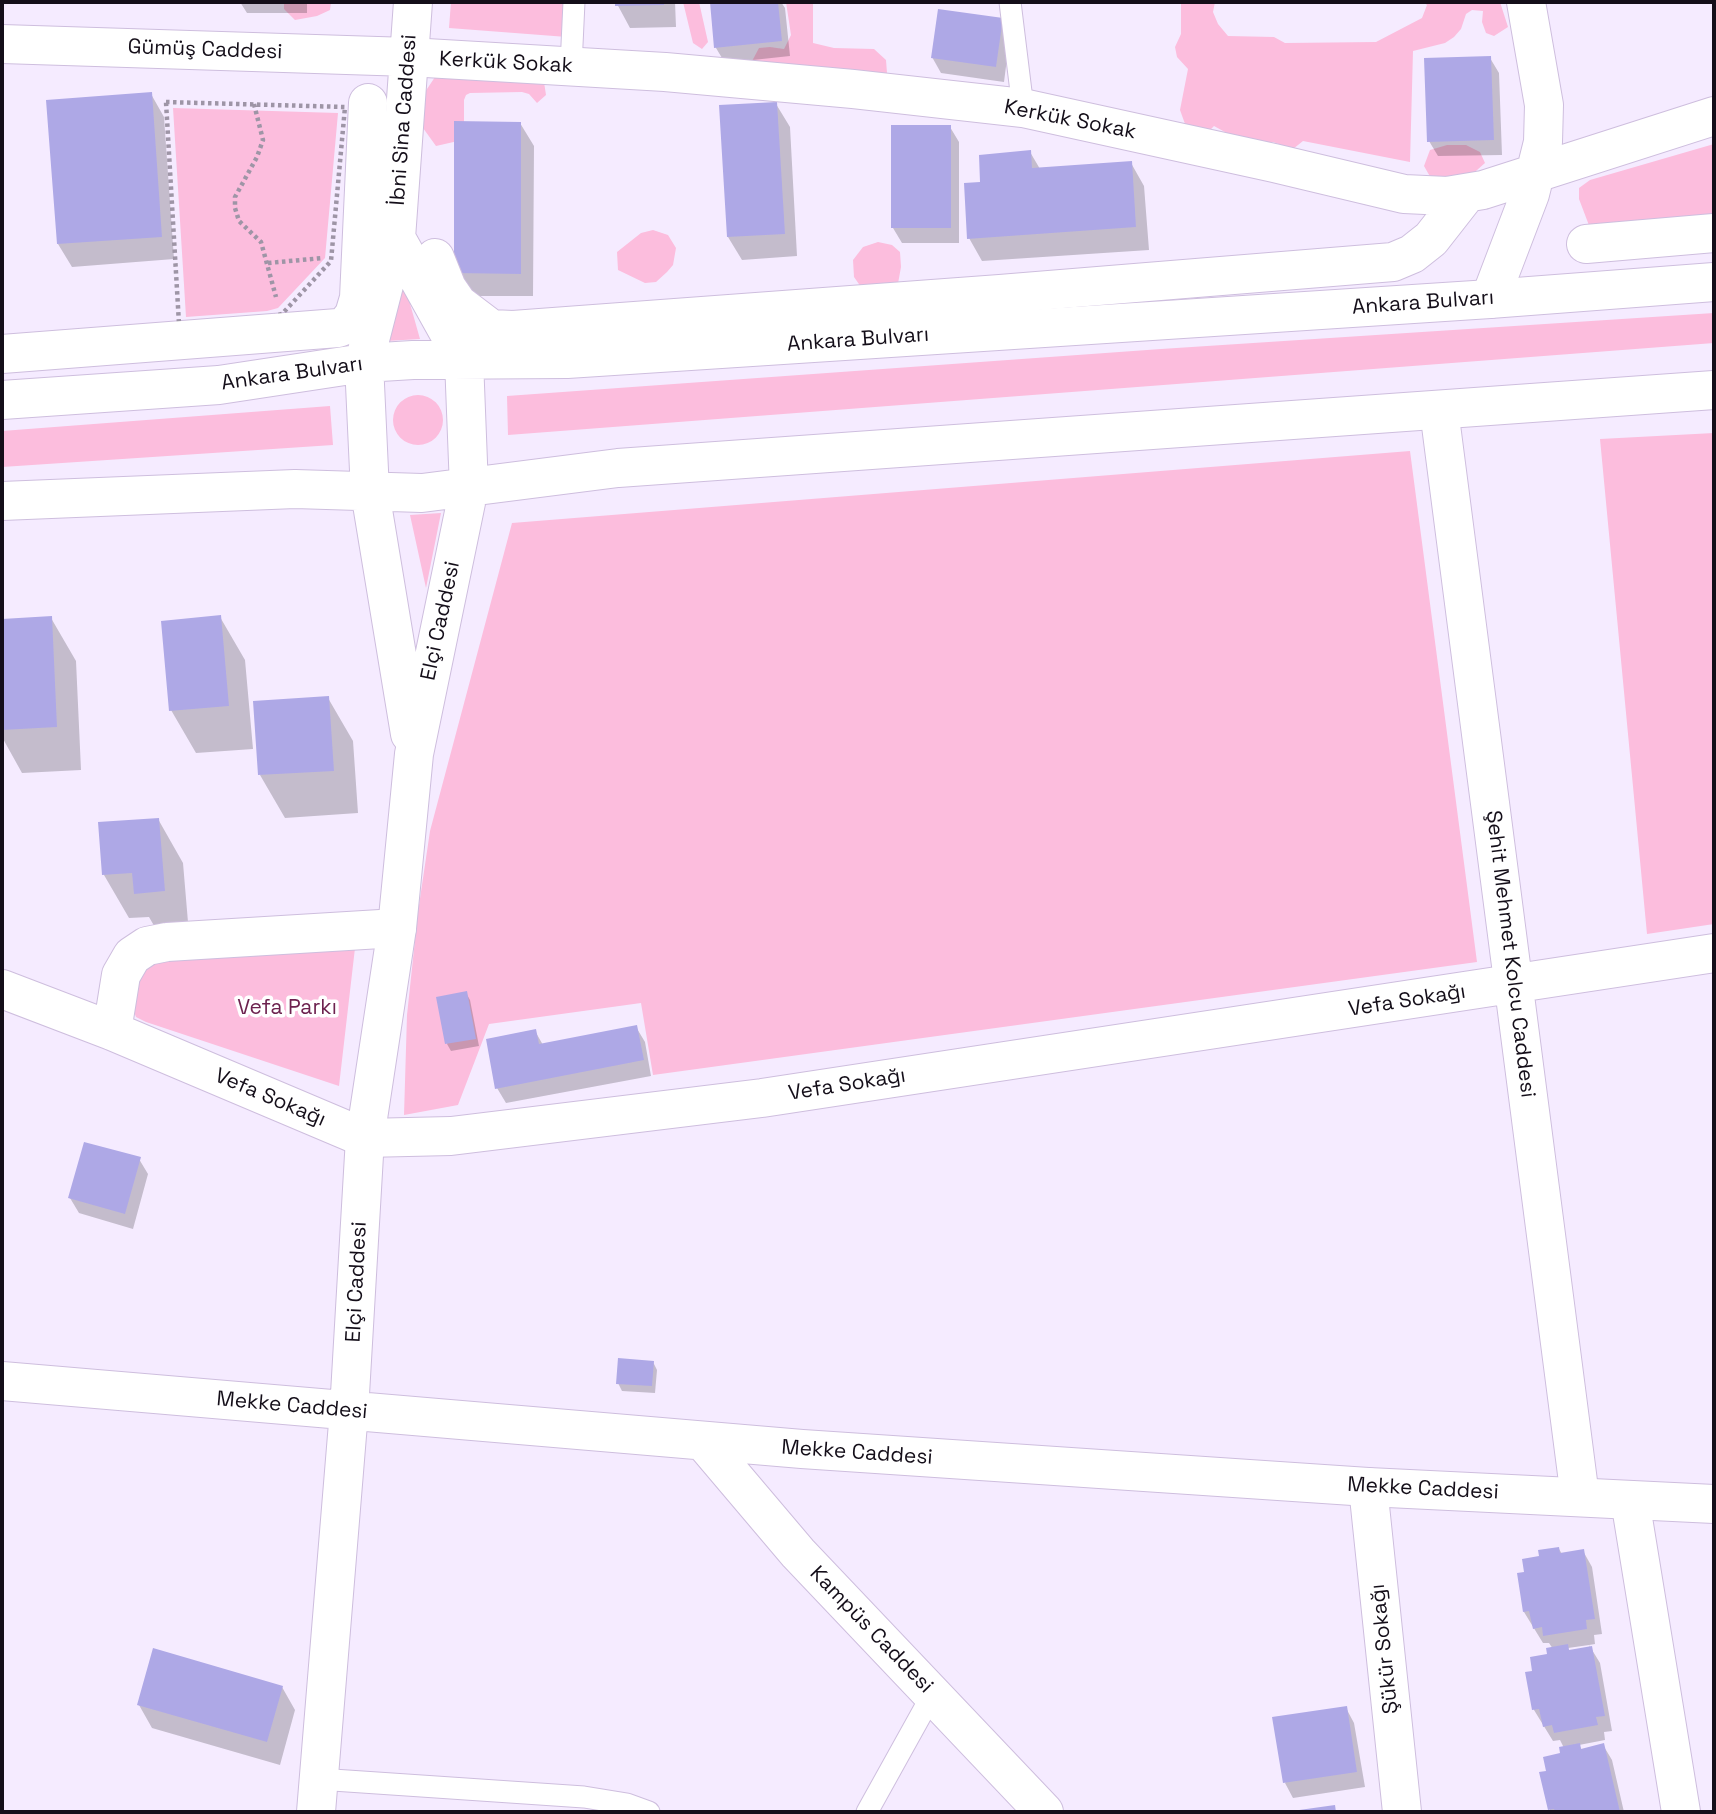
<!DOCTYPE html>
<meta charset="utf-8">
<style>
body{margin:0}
#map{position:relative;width:1716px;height:1814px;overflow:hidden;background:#f5ebff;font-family:"Space Grotesk",sans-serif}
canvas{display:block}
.frame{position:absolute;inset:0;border:4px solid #140e19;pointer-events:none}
</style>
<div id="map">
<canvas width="1716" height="1814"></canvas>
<div class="frame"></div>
</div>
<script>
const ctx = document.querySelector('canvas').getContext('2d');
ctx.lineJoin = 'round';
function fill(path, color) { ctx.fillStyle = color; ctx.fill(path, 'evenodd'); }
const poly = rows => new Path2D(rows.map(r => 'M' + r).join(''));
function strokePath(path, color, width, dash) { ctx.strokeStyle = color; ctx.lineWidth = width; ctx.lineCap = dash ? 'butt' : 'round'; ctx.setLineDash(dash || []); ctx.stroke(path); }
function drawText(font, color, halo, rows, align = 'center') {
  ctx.font = font + ' "Space Grotesk",sans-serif'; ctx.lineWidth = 7; ctx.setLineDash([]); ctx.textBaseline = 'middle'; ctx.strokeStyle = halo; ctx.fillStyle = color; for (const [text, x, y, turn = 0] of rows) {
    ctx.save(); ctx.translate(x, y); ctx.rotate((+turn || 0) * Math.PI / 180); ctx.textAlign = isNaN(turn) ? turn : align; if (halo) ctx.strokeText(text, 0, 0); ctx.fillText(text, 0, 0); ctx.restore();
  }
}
fill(poly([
 [284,2,331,2,330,10,317,16,295,20,284,9],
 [451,2,569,2,567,37,449,28],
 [683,2,699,2,708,42,702,49,693,43],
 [786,2,813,2,813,43,834,48,874,49,886,60,887,73,882,80,751,63,759,48,770,47,784,49,791,35],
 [1181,2,1215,2,1213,12,1218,24,1228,36,1274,37,1285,43,1376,42,1422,18,1427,5,1424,2,1500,2,1508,27,1494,36,1486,33,1482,22,1483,11,1472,10,1466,14,1461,29,1454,37,1445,43,1413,51,1410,162,1303,141,1293,149,1273,142,1257,142,1234,137,1214,126,1205,135,1189,135,1180,110,1188,69,1177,57,1175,47,1181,34],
 [435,77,544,82,546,95,537,103,529,94,522,92,470,93,466,95,464,100,464,129,458,141,436,146,423,128,425,92],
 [173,108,338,113,325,258,278,308,267,311,186,317],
 [1714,144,1714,217,1590,228,1579,199,1579,188,1590,180],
 [1447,145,1466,145,1480,152,1485,163,1468,178,1432,180,1424,166,1430,150],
 [653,230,668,235,676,248,673,265,667,272,656,282,645,283,618,270,617,252,641,233],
 [878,242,892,245,900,252,901,267,897,289,861,287,854,277,853,260,863,247],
 [403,279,420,339,386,341],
 [1714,313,1714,343,508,435,507,396,1161,349],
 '393 420a25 25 0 1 1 50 0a25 25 0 1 1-50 0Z',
 [330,406,333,445,2,467,2,431],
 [1714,433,1714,924,1647,934,1600,439],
 [1410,451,1477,962,653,1075,641,1003,489,1024,458,1105,404,1115,407,1015,418,912,430,831,512,523],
 [441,513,426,588,410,515],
 [355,948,339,1086,146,1022,136,1017,133,1009,141,964,146,960]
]), '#fcbddd');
fill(poly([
 [240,2,307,2,307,13,247,13],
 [616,2,675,2,676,27,630,28],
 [711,2,781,2,785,8,790,56,725,63,716,48],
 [1002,20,1010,35,1004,82,941,73,932,57],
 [1490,58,1499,73,1502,155,1438,156,1429,141],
 [151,94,164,117,174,259,72,267,58,244],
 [776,104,790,127,797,256,742,260,728,237],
 [520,123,534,146,533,296,469,296,456,273],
 [950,127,959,142,959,243,902,243,893,228],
 [1030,152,1040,169,1131,163,1144,186,1149,250,982,261,969,238,982,183],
 [220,617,245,660,253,749,196,753,171,710],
 [51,618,76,661,81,770,22,773,2,737,2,621],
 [328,698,353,741,358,813,285,818,260,775],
 [158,819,183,863,189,934,160,936,149,917,129,918,104,875,100,824],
 [466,993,470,1000,479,1046,451,1051,447,1044],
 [636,1027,645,1042,651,1076,506,1103,497,1088,535,1031,543,1045],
 [139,1159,148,1174,133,1229,79,1213,70,1198],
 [653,1362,657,1370,655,1393,622,1391,618,1383],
 [1559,1549,1562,1554,1583,1551,1592,1567,1602,1634,1594,1635,1595,1644,1589,1645,1600,1663,1612,1731,1604,1732,1605,1740,1579,1745,1582,1750,1603,1745,1612,1760,1624,1812,1551,1812,1550,1810,1548,1772,1562,1755,1564,1748,1560,1740,1553,1741,1534,1710,1534,1672,1553,1649,1549,1643,1543,1643,1524,1612,1526,1574,1541,1558],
 [1589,1645,1590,1648,1570,1652,1568,1648],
 [282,1687,295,1710,280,1765,152,1728,139,1705],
 [1346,1708,1354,1723,1365,1787,1293,1798,1285,1783]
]), '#0003');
fill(poly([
 [615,2,664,2,664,5,615,6],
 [710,2,778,2,782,41,714,48],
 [938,9,1003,18,996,67,931,58],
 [1491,56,1494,140,1427,142,1424,58],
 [152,92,162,237,57,244,46,100],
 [777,102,785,234,727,237,719,105],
 [454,121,521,122,521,274,454,273],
 [891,125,951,125,951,228,891,228],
 [1031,150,1032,168,1132,161,1136,227,967,239,964,183,980,182,979,155],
 [221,615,229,706,169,711,161,621],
 [52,616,57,727,2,730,2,619],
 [329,696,334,771,258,775,253,701],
 [159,818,165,891,134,894,132,873,102,875,98,822],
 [467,991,476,1039,445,1044,436,997],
 [637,1025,644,1060,495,1089,486,1039,536,1029,539,1044],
 [84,1142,141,1157,125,1214,68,1198],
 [618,1358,654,1361,652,1386,616,1384],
 [1559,1547,1560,1553,1584,1549,1595,1619,1586,1620,1587,1629,1543,1636,1542,1627,1533,1629,1529,1611,1523,1612,1517,1573,1524,1572,1522,1559,1539,1556,1538,1550],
 [1568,1644,1569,1650,1592,1646,1605,1716,1596,1717,1598,1725,1554,1733,1552,1725,1543,1727,1539,1709,1532,1710,1525,1672,1532,1671,1530,1657,1547,1654,1546,1648],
 [153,1648,283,1686,267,1742,137,1705],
 [1347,1706,1357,1772,1283,1783,1272,1717],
 [1580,1743,1581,1749,1604,1743,1620,1812,1555,1812,1554,1809,1548,1810,1539,1772,1546,1771,1543,1757,1560,1753,1559,1747],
 [1335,1805,1336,1812,1292,1812,1292,1811]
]), '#aea8e6');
const lane = poly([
 [1010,2,1023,108],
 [571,66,574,2],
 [318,1779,584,1797,627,1804,649,1812],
 [867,1812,932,1695]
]);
const street = poly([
 [409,57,665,72,853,89,1023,108,1274,163,1404,194,1447,196,1483,190,1714,116],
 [1586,244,1714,233],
 [435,258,447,288,458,304,491,329,513,330,1000,294,1393,262,1412,254,1431,239,1467,193],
 [1490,299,1530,194,1543,142,1544,105,1526,2],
 [2,354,338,328,346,325,354,315,359,298,368,103],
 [1439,410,1580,1497],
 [2,989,112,1031,365,1138,451,1136,762,1098,1714,953],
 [112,1031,121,975,132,956,147,946,167,942,397,928],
 [1368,1487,1402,1812],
 [1630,1500,1681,1812]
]);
const secondary = poly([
 [2,44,409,57],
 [2,400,219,385,364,363,413,360,567,359,1490,299,1714,282],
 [2,501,295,489,422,493,618,468,1714,390],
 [410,734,370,492,364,363,396,238,413,2],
 [2,1381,802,1449,1368,1487,1714,1504],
 [704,1442,798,1553,1044,1812],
 [316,1812,349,1411,365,1138,397,928,414,754,469,488,464,360,396,238]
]);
strokePath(lane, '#cebede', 23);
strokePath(street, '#cebede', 40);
strokePath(secondary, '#cebede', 40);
strokePath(poly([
 [166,102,345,107,331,261,282,314,268,318,179,324,166,102],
 [254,104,263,140,257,157,235,197,235,208,239,221,261,242,276,297],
 [268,263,323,258]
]), '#9e95a6', 4.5, [3.5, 3.5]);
strokePath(lane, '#fff', 21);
strokePath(street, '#fff', 38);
strokePath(secondary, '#fff', 38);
drawText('21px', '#140e19', '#fff', [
 ["Gümüş Caddesi",205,50,2],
 ["Kerkük Sokak",506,63,3],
 ["İbni Sina Caddesi",404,120,-86],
 ["Kerkük Sokak",1070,120,11],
 ["Ankara Bulvarı",1423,303,-4],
 ["Ankara Bulvarı",858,340,-4],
 ["Ankara Bulvarı",292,374,-8],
 ["Elçi Caddesi",441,621,-78],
 ["Şehit Mehmet Kolcu Caddesi",1510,954,83],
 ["Vefa Sokağı",1407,1001,-9],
 ["Vefa Sokağı",847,1085,-9],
 ["Vefa Sokağı",270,1098,23],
 ["Elçi Caddesi",357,1282,-87],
 ["Mekke Caddesi",292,1406,5],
 ["Mekke Caddesi",857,1453,4],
 ["Mekke Caddesi",1423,1489,3],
 ["Kampüs Caddesi",871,1630,46],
 ["Şükür Sokağı",1385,1649,-96]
]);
drawText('21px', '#6d224f', '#fff', [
 ["Vefa Parkı",287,1008]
]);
</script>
